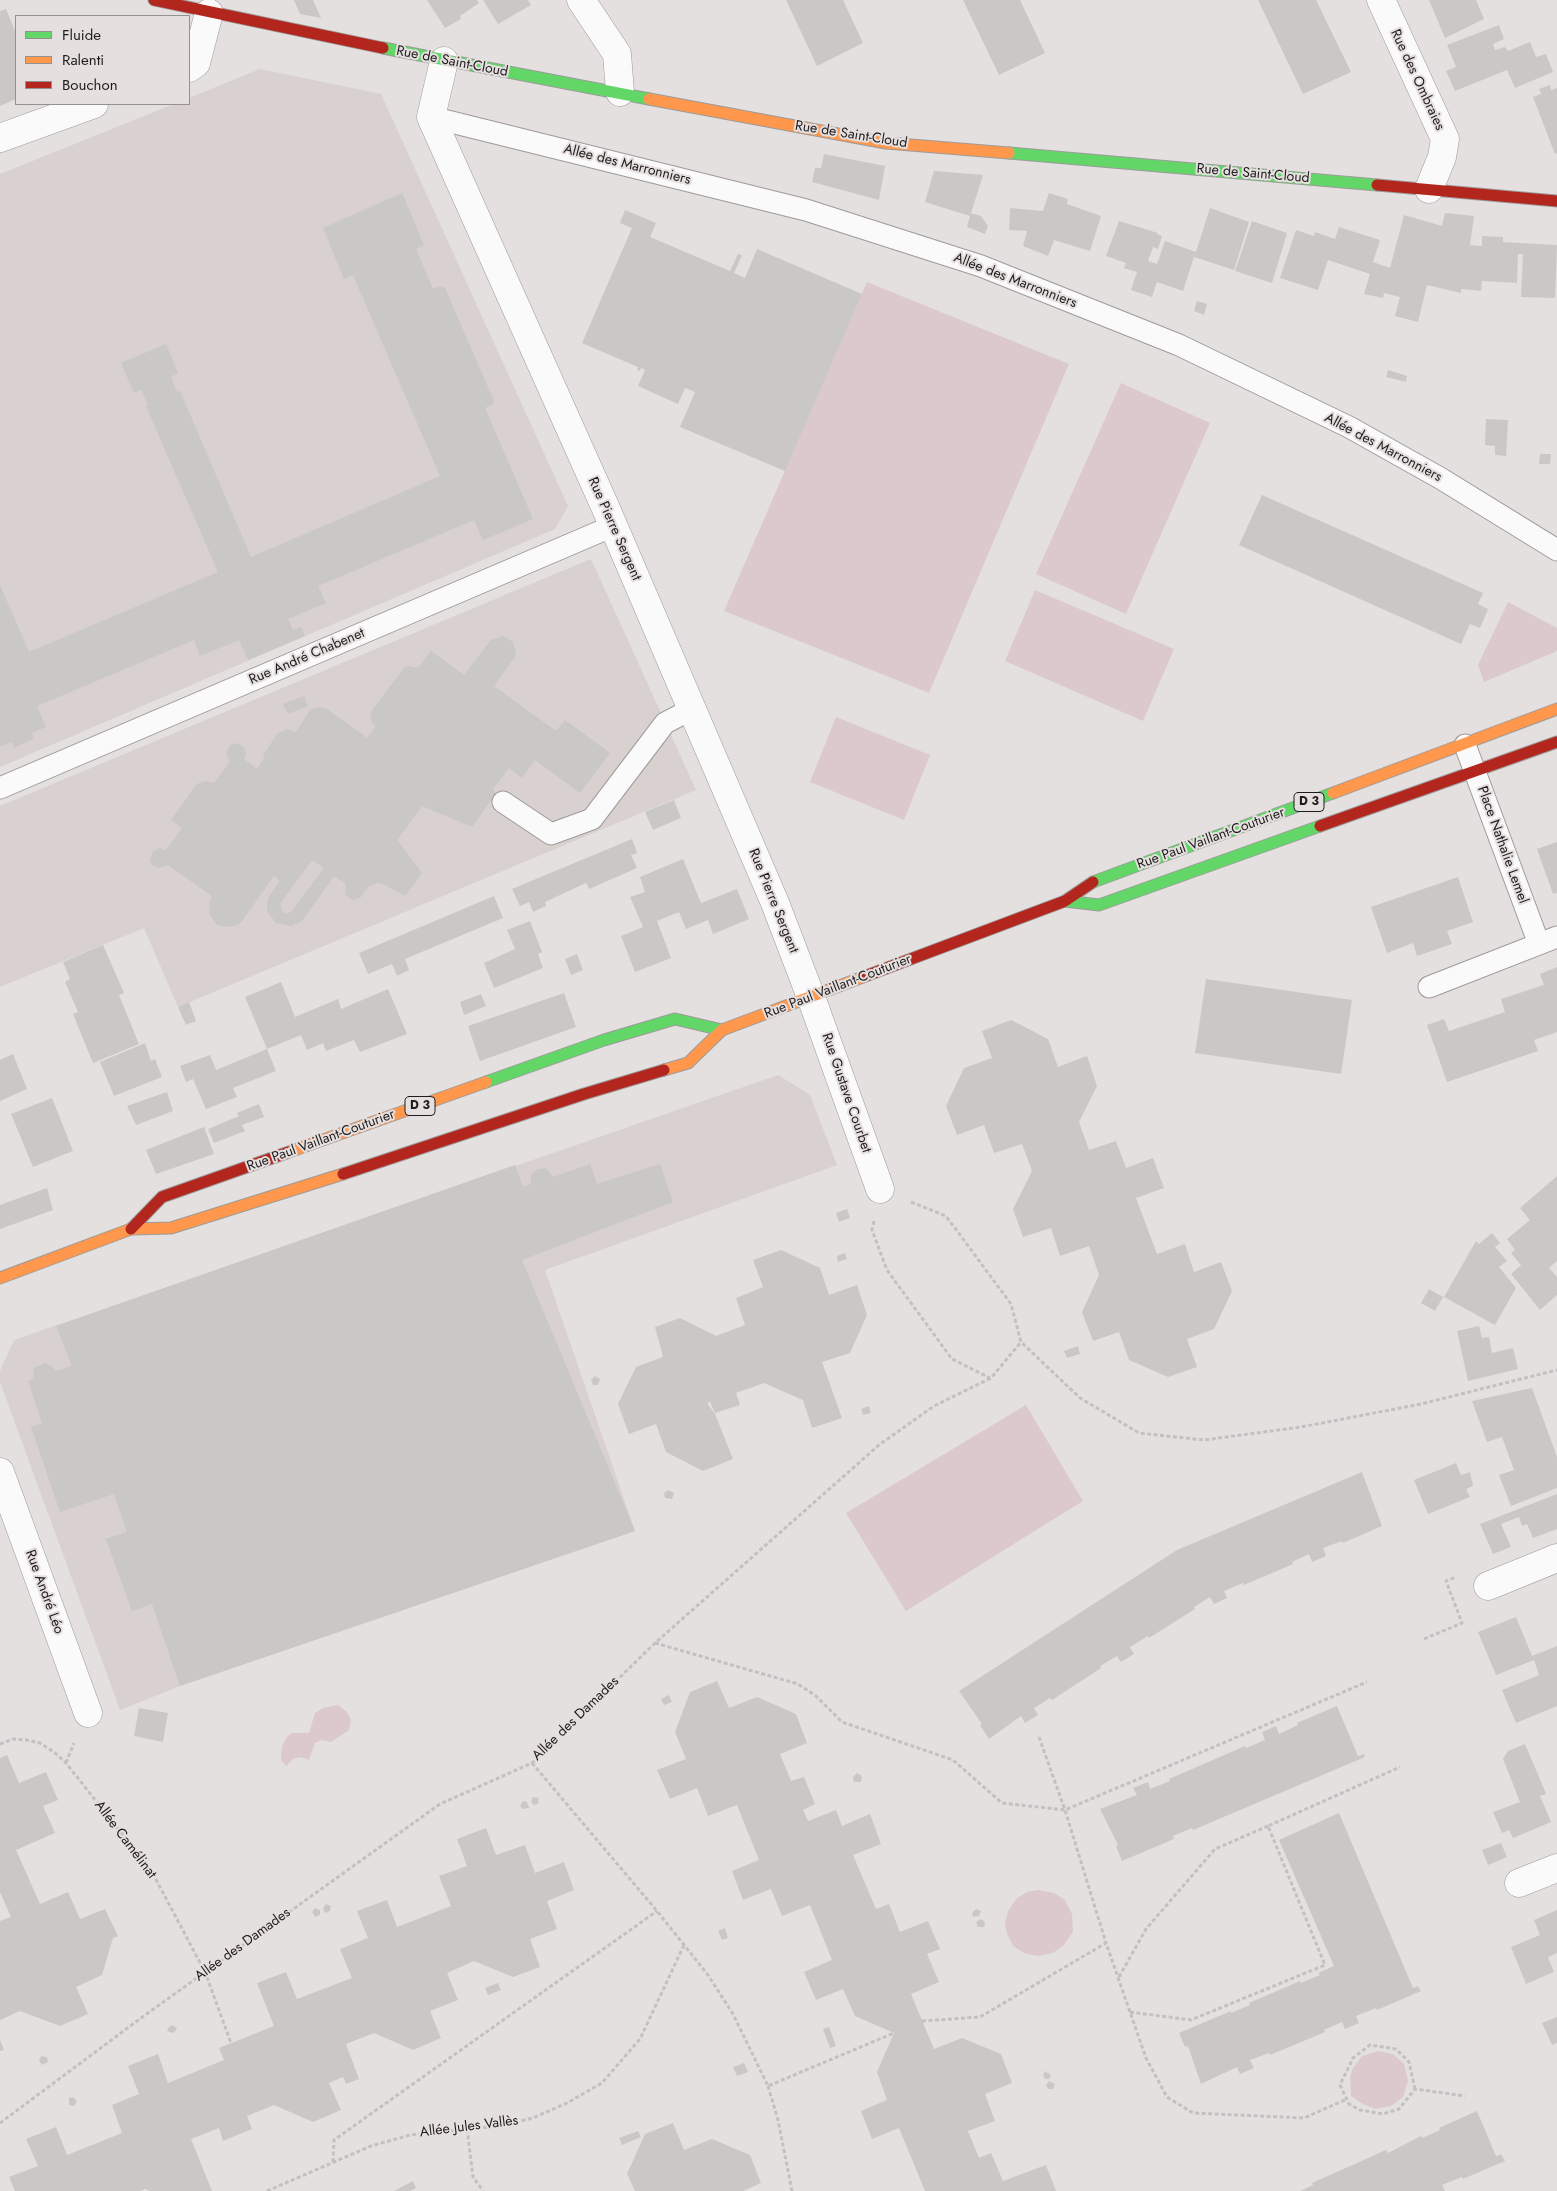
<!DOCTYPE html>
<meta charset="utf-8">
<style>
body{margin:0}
#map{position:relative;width:1557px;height:2191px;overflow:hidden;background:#e4e0e0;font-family:Jost,sans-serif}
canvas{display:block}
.legend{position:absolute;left:15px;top:15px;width:175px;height:90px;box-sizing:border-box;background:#e5dfdf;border:1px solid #959191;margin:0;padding:6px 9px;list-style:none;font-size:15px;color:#1e1c1c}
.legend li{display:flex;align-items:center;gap:10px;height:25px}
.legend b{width:25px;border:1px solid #959191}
</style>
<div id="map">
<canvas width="1557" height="2191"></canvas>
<ul class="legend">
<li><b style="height:6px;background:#63d668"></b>Fluide</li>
<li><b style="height:6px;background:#ff974d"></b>Ralenti</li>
<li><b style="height:6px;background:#b3261e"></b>Bouchon</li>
</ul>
</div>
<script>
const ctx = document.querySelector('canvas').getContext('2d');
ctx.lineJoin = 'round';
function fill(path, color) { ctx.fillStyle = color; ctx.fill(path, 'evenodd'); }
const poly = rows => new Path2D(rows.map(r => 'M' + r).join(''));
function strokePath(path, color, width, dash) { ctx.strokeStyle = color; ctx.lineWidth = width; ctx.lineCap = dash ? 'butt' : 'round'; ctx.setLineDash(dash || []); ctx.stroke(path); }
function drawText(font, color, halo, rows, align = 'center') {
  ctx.font = font + ' Jost,sans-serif'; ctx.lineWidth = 4; ctx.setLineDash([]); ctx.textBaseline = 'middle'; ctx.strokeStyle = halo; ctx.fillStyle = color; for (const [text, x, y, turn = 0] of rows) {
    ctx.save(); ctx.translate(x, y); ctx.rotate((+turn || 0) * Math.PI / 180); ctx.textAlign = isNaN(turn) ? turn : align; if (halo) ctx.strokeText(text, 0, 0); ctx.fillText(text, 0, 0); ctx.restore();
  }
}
fill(poly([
 [260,69,381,94,568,506,555,529,0,767,0,174,174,104,189,104,189,98],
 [591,559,696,790,178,1007,144,928,0,987,0,806],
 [778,1075,810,1095,837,1165,545,1270,635,1531,180,1686,120,1710,0,1382,0,1371,14,1340]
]), '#d9d0d0');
fill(poly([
 [867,282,1069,364,929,693,724,611],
 [1121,383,1210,423,1126,614,1036,574],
 [1035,590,1174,649,1143,721,1005,661],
 [1508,602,1557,628,1557,651,1484,682,1478,665],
 [836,717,930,755,904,820,810,782],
 [1026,1405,1083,1501,906,1611,846,1513],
 [338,1705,347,1712,351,1720,349,1730,331,1742,322,1740,315,1743,309,1760,301,1757,293,1759,286,1766,281,1760,282,1746,286,1738,292,1733,309,1733,315,1713,323,1708],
 [1038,1890,1054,1893,1065,1900,1072,1914,1073,1932,1064,1945,1053,1953,1038,1956,1024,1953,1013,1946,1007,1934,1005,1923,1008,1911,1016,1899,1027,1892],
 [1378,2051,1393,2054,1404,2064,1408,2081,1403,2097,1391,2106,1375,2109,1361,2103,1351,2096,1350,2077,1353,2068,1362,2056]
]), '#dcc9cb');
fill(poly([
 [294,0,313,0,321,18,300,14],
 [427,0,477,0,479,3,460,16,461,19,445,28],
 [483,0,528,0,531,5,498,24],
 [786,0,843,0,863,43,817,66],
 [963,0,1020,0,1045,53,999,75],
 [1258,0,1316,0,1351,72,1303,94],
 [1429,0,1476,0,1484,19,1445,38],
 [6,9,16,33,16,99,0,106,0,11],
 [1499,25,1504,39,1493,44,1495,50,1505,47,1508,51,1530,42,1536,57,1546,54,1553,72,1515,88,1507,70,1455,91,1446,71,1456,67,1447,45],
 [1550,85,1551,90,1557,88,1557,153,1555,154,1533,97,1541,94,1539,89],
 [824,154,885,166,879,200,812,182,815,168,821,168],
 [934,171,983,175,971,213,981,216,988,226,985,234,967,227,970,216,925,202],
 [402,193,424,245,416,249,433,289,439,286,445,288,494,401,492,405,485,408,533,519,483,540,474,520,318,586,326,603,288,619,293,630,301,627,305,636,248,660,239,640,200,656,194,640,37,706,46,727,32,733,34,739,14,748,12,742,0,747,0,585,29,652,218,572,146,406,148,405,141,389,134,393,121,363,166,344,178,373,171,377,177,392,180,391,251,557,440,476,353,275,344,279,323,228],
 [1049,193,1068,199,1067,204,1101,216,1090,251,1054,240,1048,256,1023,246,1027,231,1009,230,1010,208,1043,211],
 [1210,208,1249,222,1234,270,1194,257,1183,291,1157,282,1152,297,1131,290,1137,272,1124,268,1126,263,1106,256,1119,221,1158,233,1157,234,1162,236,1158,249,1153,247,1148,261,1157,264,1165,241,1196,252],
 [625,210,656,223,650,237,730,271,738,254,742,255,734,273,745,278,757,249,862,294,785,471,680,427,695,392,685,388,678,404,638,386,645,370,641,368,640,371,637,370,638,367,582,343,632,228,620,223],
 [1445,213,1474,216,1470,245,1482,246,1482,236,1503,237,1503,242,1557,245,1555,298,1521,297,1523,254,1518,254,1517,283,1482,281,1481,291,1461,289,1461,293,1427,285,1418,322,1395,316,1400,297,1384,293,1383,298,1364,294,1370,274,1328,260,1318,290,1280,278,1296,230,1314,236,1315,232,1335,239,1339,227,1380,240,1373,262,1390,268,1404,215,1442,226],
 [1252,221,1287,233,1272,283,1235,271],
 [1197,301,1207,304,1204,315,1194,311],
 [1388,370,1407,376,1406,382,1386,377],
 [1486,419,1508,420,1506,456,1495,455,1495,446,1485,445],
 [1540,454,1551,454,1550,464,1539,464],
 [1262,495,1483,593,1478,604,1488,609,1480,628,1470,624,1461,644,1239,545],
 [503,636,513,642,516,652,515,657,494,686,556,731,565,720,610,753,580,793,535,760,522,778,509,768,493,789,496,793,472,827,422,806,397,840,422,873,405,896,383,884,377,883,369,886,360,898,352,900,345,894,346,884,334,876,302,921,291,926,276,923,267,911,268,898,280,881,274,876,242,921,238,925,227,927,217,925,210,915,209,904,212,896,168,865,159,868,152,865,150,859,153,851,160,848,166,850,182,828,171,820,197,784,206,781,214,783,230,762,226,754,230,745,235,743,243,746,246,753,244,759,257,769,265,757,263,755,278,733,287,729,296,732,310,710,319,707,327,709,367,738,376,726,372,723,370,713,404,668,408,666,418,668,431,651,464,675,491,640],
 [312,860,324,868,292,911,287,914,283,912,280,904],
 [304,696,308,706,288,714,283,704],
 [674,800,681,818,653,830,645,812],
 [632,839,637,853,631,855,637,868,589,889,586,883,545,902,546,906,533,912,529,902,520,906,512,889],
 [1557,842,1557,893,1553,894,1537,849],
 [683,859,701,903,737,889,749,919,713,934,708,920,686,929,679,912,657,921,671,958,635,972,621,936,643,927,630,897,645,892,640,877],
 [1458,877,1473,922,1447,931,1452,944,1417,956,1413,943,1387,953,1371,907],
 [494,896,503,918,405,959,409,970,397,976,392,964,368,974,359,953],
 [530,921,542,952,538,954,543,968,494,988,484,963,515,949,507,930],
 [103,945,124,993,119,995,139,1044,93,1063,73,1014,78,1012,65,982,70,979,63,962],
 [577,954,583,970,571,975,565,959],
 [1557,967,1557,1032,1534,1040,1538,1051,1447,1082,1427,1025,1444,1019,1449,1031,1505,1012,1501,999,1544,985,1540,974],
 [1206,979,1352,1000,1341,1074,1195,1053],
 [281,982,295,1017,338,999,341,1009,388,989,407,1034,360,1052,354,1040,326,1051,323,1043,307,1050,301,1035,267,1049,245,997],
 [564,993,576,1027,480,1061,468,1026],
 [481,994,486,1006,464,1015,460,1002],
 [189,1002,196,1021,186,1025,178,1007],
 [1011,1020,1048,1039,1058,1067,1087,1056,1097,1086,1079,1122,1089,1150,1116,1141,1126,1168,1153,1158,1164,1188,1136,1198,1157,1254,1185,1244,1194,1272,1221,1262,1232,1291,1214,1329,1187,1339,1197,1367,1168,1377,1129,1360,1119,1332,1093,1341,1082,1312,1099,1275,1089,1246,1060,1256,1051,1228,1023,1237,1013,1209,1032,1171,1022,1144,994,1153,984,1125,957,1135,946,1106,964,1068,992,1058,982,1031],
 [145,1043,151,1061,155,1059,162,1077,114,1096,100,1062],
 [267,1049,276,1071,233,1088,237,1097,206,1109,193,1079,186,1082,180,1066,210,1055,216,1070],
 [13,1054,27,1089,0,1101,0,1060],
 [167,1092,173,1111,136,1125,127,1106],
 [52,1098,73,1151,33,1167,11,1114],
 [259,1104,264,1117,242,1125,245,1131,214,1143,208,1129,239,1116,237,1113],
 [204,1127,214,1154,156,1174,146,1150],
 [590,1164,597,1184,660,1164,673,1202,522,1260,635,1531,180,1686,152,1604,132,1611,106,1539,127,1532,114,1494,60,1512,31,1427,42,1423,28,1381,33,1379,34,1368,45,1363,53,1367,55,1371,72,1366,56,1326,515,1165,523,1187,531,1184,531,1175,536,1170,546,1168,553,1177],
 [1557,1176,1557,1261,1549,1268,1557,1277,1557,1295,1540,1310,1511,1274,1521,1265,1511,1253,1515,1250,1507,1239,1530,1220,1520,1208],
 [47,1188,53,1210,0,1229,0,1205],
 [847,1209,850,1218,839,1222,836,1213],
 [1492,1233,1500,1243,1495,1247,1507,1261,1499,1267,1516,1288,1495,1325,1444,1297,1476,1241,1479,1244],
 [781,1250,820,1268,829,1295,857,1285,867,1315,850,1353,822,1362,842,1418,812,1428,803,1400,764,1383,736,1393,740,1405,715,1413,710,1402,707,1403,715,1414,733,1459,703,1471,666,1452,656,1424,629,1434,618,1404,636,1367,663,1357,655,1327,680,1318,716,1336,745,1325,736,1298,763,1287,753,1260],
 [845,1253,847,1259,838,1262,837,1256],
 [1429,1289,1443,1297,1435,1311,1421,1303],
 [1479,1326,1482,1338,1489,1337,1492,1353,1513,1348,1518,1369,1468,1381,1457,1331],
 [1078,1346,1080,1354,1067,1358,1064,1351],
 [595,1376,600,1379,598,1385,593,1385,591,1380],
 [1532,1388,1557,1457,1557,1488,1511,1506,1499,1475,1514,1470,1502,1437,1487,1442,1472,1401],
 [869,1406,871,1413,863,1415,861,1409],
 [1456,1463,1461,1475,1470,1472,1473,1486,1466,1489,1470,1497,1428,1514,1414,1480],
 [1362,1472,1382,1526,1343,1543,1342,1541,1323,1548,1326,1556,1312,1562,1309,1554,1292,1562,1293,1564,1244,1585,1243,1583,1224,1591,1227,1598,1214,1604,1210,1597,1194,1607,1195,1609,1149,1638,1148,1636,1130,1647,1134,1654,1121,1662,1117,1656,1100,1666,1101,1668,1052,1700,1050,1698,1034,1708,1038,1715,1025,1723,1021,1716,989,1739,980,1725,982,1724,959,1691,1177,1550],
 [668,1490,674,1493,672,1499,665,1498,664,1493],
 [1557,1494,1557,1529,1533,1538,1527,1524,1522,1526,1519,1517,1501,1524,1511,1547,1493,1554,1480,1524],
 [1516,1617,1532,1656,1557,1646,1557,1706,1516,1723,1502,1690,1539,1675,1534,1660,1496,1675,1478,1632],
 [717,1681,729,1708,757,1697,796,1714,807,1743,780,1754,791,1781,804,1777,815,1804,803,1810,808,1821,836,1810,842,1826,870,1814,881,1844,853,1855,876,1909,889,1904,900,1932,928,1921,940,1949,927,1954,939,1982,911,1994,934,2049,962,2038,1001,2054,1012,2083,985,2094,995,2121,968,2131,979,2158,991,2153,1003,2181,1046,2165,1056,2191,925,2191,899,2128,872,2139,861,2111,887,2100,877,2072,894,2033,855,2016,843,1989,816,2000,804,1972,832,1960,810,1905,782,1916,771,1889,743,1900,732,1871,759,1860,737,1805,708,1816,697,1788,670,1799,657,1770,686,1759,675,1732,690,1692],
 [669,1695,672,1702,664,1705,661,1699],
 [1337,1706,1358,1756,1364,1754,1365,1757,1193,1830,1192,1828,1173,1836,1174,1839,1122,1861,1116,1846,1118,1845,1100,1809,1137,1795,1133,1788,1148,1782,1150,1789,1170,1781,1169,1779,1245,1746,1246,1748,1265,1740,1262,1732,1276,1726,1279,1734,1298,1725,1297,1723],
 [139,1708,168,1713,163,1742,134,1736],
 [1525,1744,1545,1791,1546,1794,1540,1796,1551,1822,1513,1838,1509,1830,1502,1833,1493,1812,1520,1802,1503,1759,1508,1751],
 [7,1755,19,1783,46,1772,58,1800,43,1806,55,1833,16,1850,40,1904,68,1892,80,1919,105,1909,118,1936,113,1938,102,1975,76,1987,88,2014,60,2026,20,2011,0,2020,0,1921,11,1917,0,1892,0,1758],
 [857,1773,862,1776,861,1782,854,1782,853,1777],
 [533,1797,539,1798,538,1804,534,1805,531,1802],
 [523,1801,527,1802,529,1808,523,1809,520,1806],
 [1339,1813,1413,1988,1418,1986,1421,1991,1377,2010,1376,2008,1356,2016,1359,2023,1345,2029,1342,2022,1324,2030,1325,2032,1270,2055,1269,2053,1250,2060,1254,2068,1240,2074,1237,2067,1201,2084,1188,2046,1185,2047,1179,2033,1231,2011,1231,2013,1250,2005,1249,2003,1300,1981,1301,1983,1320,1975,1318,1973,1334,1966,1279,1840],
 [486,1828,496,1855,525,1845,535,1873,564,1862,574,1890,547,1901,557,1929,530,1939,540,1967,513,1977,474,1961,447,1973,458,2000,430,2011,441,2038,413,2050,374,2033,346,2044,359,2079,346,2084,343,2077,329,2083,341,2110,313,2122,274,2105,247,2116,252,2129,223,2141,219,2128,191,2139,212,2191,150,2191,145,2189,140,2191,15,2191,9,2177,38,2166,26,2139,56,2127,67,2155,122,2133,112,2105,139,2094,128,2066,158,2054,168,2083,224,2060,219,2048,274,2026,257,1983,286,1972,297,1999,352,1978,340,1949,368,1938,357,1911,387,1900,397,1927,451,1906,439,1876,467,1866,457,1839],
 [1501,1843,1507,1857,1488,1865,1482,1850],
 [326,1904,331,1906,330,1911,325,1913,323,1908],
 [315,1908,320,1910,320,1915,315,1917,312,1912],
 [976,1909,981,1911,979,1916,973,1917,972,1913],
 [1557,1910,1557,1953,1548,1957,1554,1972,1526,1984,1511,1947,1540,1935,1534,1920],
 [981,1919,985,1922,984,1927,978,1927,976,1922],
 [725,1928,728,1938,722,1940,718,1931],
 [498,1983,501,1990,488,1995,485,1988],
 [1557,2017,1557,2043,1552,2045,1542,2023],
 [172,2025,177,2028,174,2033,167,2031,169,2027],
 [829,2027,836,2046,830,2048,823,2029],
 [0,2040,4,2050,0,2051],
 [41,2056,47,2057,48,2062,42,2065,39,2061],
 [744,2063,748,2072,737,2076,733,2067],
 [1045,2071,1051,2075,1049,2079,1045,2079,1043,2075],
 [1049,2081,1055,2084,1053,2089,1048,2089,1046,2085],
 [73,2097,77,2101,74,2106,69,2105,69,2098],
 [1477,2111,1496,2156,1501,2154,1505,2161,1463,2179,1462,2177,1442,2185,1445,2191,1300,2191,1313,2185,1312,2183,1386,2150,1388,2153,1421,2136,1422,2138,1440,2130,1439,2128],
 [673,2123,684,2150,712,2139,750,2155,761,2183,743,2191,635,2191,627,2174,645,2134],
 [638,2131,641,2137,622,2145,619,2138],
 [413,2181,416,2188,410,2191,394,2191]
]), '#cac7c7');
const lane = poly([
 [431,117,806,210,981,266,1179,345,1349,427,1440,478,1557,550],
 [1465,745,1539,944],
 [0,788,613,526],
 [503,802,551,834,592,819,665,723,692,709],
 [1429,987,1557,937]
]);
const street = poly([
 [581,0,617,54,620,92],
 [1381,0,1445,139,1442,157,1429,189],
 [444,61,431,117,607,511,775,903,811,997,880,1189],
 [189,68,196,63,209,13],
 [0,138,94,104],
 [0,1472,88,1713],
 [1488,1586,1557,1558],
 [1519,1883,1557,1868]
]);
const fast = poly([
 [383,48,649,99],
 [1009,153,1377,185],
 [1093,882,1333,793],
 [1065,901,1099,905,1320,826],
 [486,1082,604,1040,675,1019,722,1030]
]);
const slow = poly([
 [649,99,886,143,1009,153],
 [1333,793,1557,709],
 [664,1070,688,1063,722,1030,863,977],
 [289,1152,486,1082],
 [0,1278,131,1229,171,1228,343,1174]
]);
const jam = poly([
 [154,0,383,48],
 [1377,185,1557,201],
 [1320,826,1557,742],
 [863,977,1065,901,1093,882],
 [343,1174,584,1094,664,1070],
 [131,1229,162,1197,289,1152]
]);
strokePath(lane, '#9d9a9a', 23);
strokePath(street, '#9d9a9a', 29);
strokePath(fast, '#9d9a9a', 13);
strokePath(slow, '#9d9a9a', 13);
strokePath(jam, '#9d9a9a', 13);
strokePath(poly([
 [911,1202,946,1216,1011,1304,1021,1342,1080,1398,1139,1433,1204,1440,1301,1427,1421,1404,1557,1370],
 [874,1221,872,1230,887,1270,952,1359,990,1378],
 [1424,1639,1462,1623,1446,1581,1456,1577],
 [655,1643,798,1684,816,1696,842,1722,953,1760,1002,1803,1065,1810,1367,1682],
 [1039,1737,1065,1810,1106,1943],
 [0,1744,13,1739,27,1740,40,1743,54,1752,66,1763,152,1872,205,1972,231,2043],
 [66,1763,74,1743],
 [532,1763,657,1911,708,1975,733,2014,768,2086,894,2033],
 [1119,1977,1146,1929,1215,1849,1268,1826],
 [1130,2012,1191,2020,1325,1965,1268,1826,1400,1767],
 [922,2021,980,2017,1106,1943,1146,2058,1167,2097,1193,2113,1304,2118,1347,2099],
 [768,2086,778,2120,792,2191],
 [1415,2089,1409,2062,1396,2049,1370,2045,1353,2058,1340,2085,1349,2104,1360,2110,1383,2114,1399,2109,1415,2089,1465,2096],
 [0,2123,141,2018,440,1804,532,1763,655,1643,879,1445,934,1406,991,1378,1021,1342],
 [467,2129,473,2177,483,2191],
 [333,2162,334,2140,657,1911],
 [267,2191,371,2146,410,2135,499,2126,533,2118,567,2103,602,2083,640,2039,684,1945]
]), '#c2c1c1', 3, [4, 2.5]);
strokePath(lane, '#fbfafa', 21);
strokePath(street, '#fbfafa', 28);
strokePath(fast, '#63d668', 11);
strokePath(slow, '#ff974d', 11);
strokePath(jam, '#b3261e', 11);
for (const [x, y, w] of [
 [1309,802,30],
 [420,1106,30]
]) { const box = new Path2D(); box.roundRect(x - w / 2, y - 9.5, w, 19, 4); ctx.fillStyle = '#e5dfdf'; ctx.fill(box); strokePath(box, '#1e1c1c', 1); }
drawText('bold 12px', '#1e1c1c', null, [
 ["D 3",1309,802],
 ["D 3",420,1106]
]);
drawText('14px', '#1e1c1c', '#e5dfdf', [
 ["Rue de Saint-Cloud",452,62,11],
 ["Rue des Ombraies",1417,80,65],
 ["Rue de Saint-Cloud",851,135,9],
 ["Allée des Marronniers",627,165,14],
 ["Rue de Saint-Cloud",1253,174,5],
 ["Allée des Marronniers",1015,281,21],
 ["Allée des Marronniers",1383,448,28],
 ["Rue Pierre Sergent",614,529,66],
 ["Rue André Chabenet",307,657,-23],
 ["Rue Paul Vaillant-Couturier",1211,839,-20],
 ["Place Nathalie Lemel",1502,845,70],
 ["Rue Pierre Sergent",773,901,68],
 ["Rue Paul Vaillant-Couturier",838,987,-21],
 ["Rue Gustave Courbet",846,1093,71],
 ["Rue Paul Vaillant-Couturier",321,1141,-20],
 ["Rue André Léo",44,1592,70],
 ["Allée des Damades",576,1719,-44],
 ["Allée Camélinat",125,1840,53],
 ["Allée des Damades",243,1945,-36],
 ["Allée Jules Vallès",469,2127,-7]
]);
</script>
